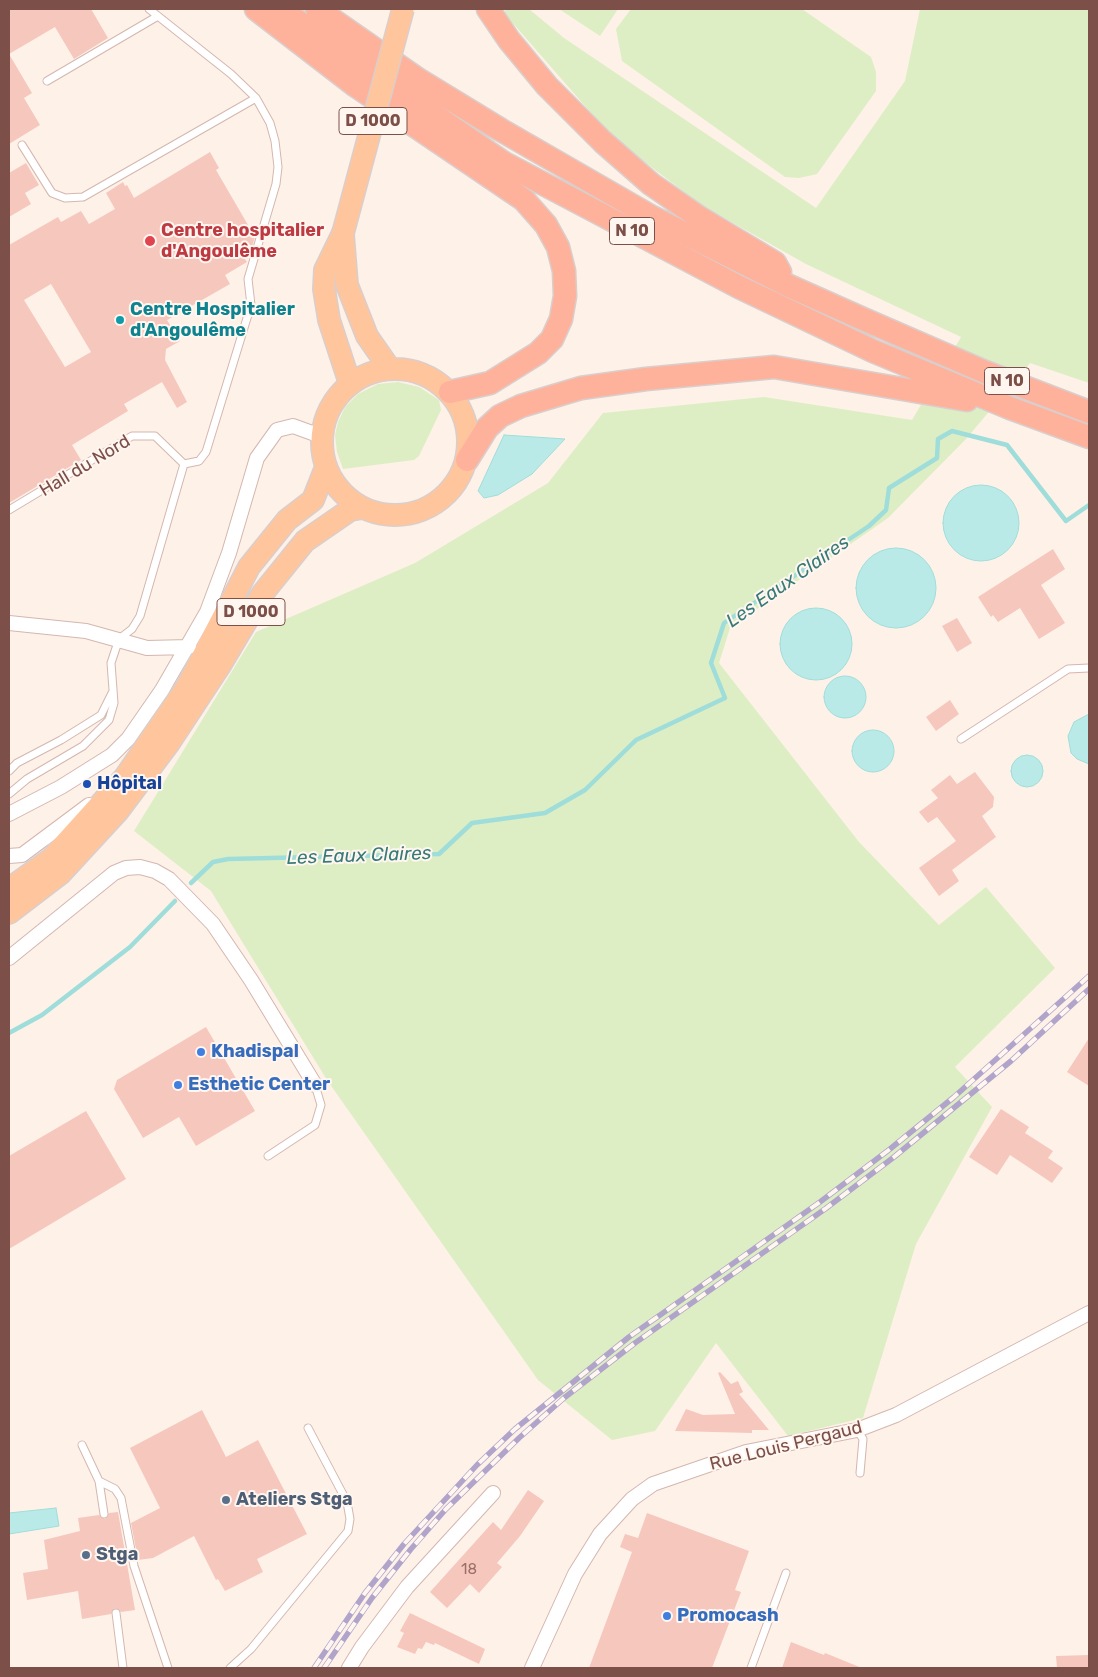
<!DOCTYPE html>
<meta charset="utf-8">
<style>
body{margin:0}
#map{position:relative;width:1098px;height:1677px;overflow:hidden;background:#fef1e8;font-family:Rubik,sans-serif}
canvas{display:block}
.frame{position:absolute;inset:0;border:10px solid #7c5049;pointer-events:none}
</style>
<div id="map">
<canvas width="1098" height="1677"></canvas>
<div class="frame"></div>
</div>
<script>
const ctx = document.querySelector('canvas').getContext('2d');
ctx.lineJoin = 'round';
function fill(path, color) { ctx.fillStyle = color; ctx.fill(path, 'evenodd'); }
const poly = rows => new Path2D(rows.map(r => 'M' + r).join(''));
function strokePath(path, color, width, dash) { ctx.strokeStyle = color; ctx.lineWidth = width; ctx.lineCap = dash ? 'butt' : 'round'; ctx.setLineDash(dash || []); ctx.stroke(path); }
function drawText(font, color, halo, rows, align = 'center') {
  ctx.font = font + ' Rubik,sans-serif'; ctx.lineWidth = 4; ctx.setLineDash([]); ctx.textBaseline = 'middle'; ctx.strokeStyle = halo; ctx.fillStyle = color; for (const [text, x, y, turn = 0] of rows) {
    ctx.save(); ctx.translate(x, y); ctx.rotate((+turn || 0) * Math.PI / 180); ctx.textAlign = isNaN(turn) ? turn : align; if (halo) ctx.strokeText(text, 0, 0); ctx.fillText(text, 0, 0); ctx.restore();
  }
}
fill(poly([
 [506,9,529,9,564,38,816,208,905,81,920,9,1089,9,1089,383,1030,363,966,439,888,518,730,628,719,663,859,842,939,925,986,887,1055,968,955,1067,992,1107,916,1244,863,1418,788,1436,716,1343,655,1431,612,1440,538,1380,327,1080,211,891,134,831,256,632,415,563,548,483,603,413,764,397,912,420,961,337,806,264,701,205,612,137,504,13],
 [559,9,618,9,600,36],
 [631,9,802,9,871,57,876,72,876,91,817,174,799,178,785,177,622,61,616,29],
 [398,382,419,387,439,400,441,410,419,456,414,460,343,469,337,452,335,435,338,422,345,407,358,394,378,384]
]), '#deeec4');
const water = poly([
 [504,435,565,439,532,474,498,495,484,498,478,491,504,435],
 '943 523a38 38 0 1 1 76 0a38 38 0 1 1-76 0Z',
 '856 588a40 40 0 1 1 80 0a40 40 0 1 1-80 0Z',
 '780 644a36 36 0 1 1 72 0a36 36 0 1 1-72 0Z',
 '824 697a21 21 0 1 1 42 0a21 21 0 1 1-42 0Z',
 [1089,714,1089,764,1077,759,1071,753,1068,736,1074,722,1089,714],
 '852 751a21 21 0 1 1 42 0a21 21 0 1 1-42 0Z',
 '1011 771a16 16 0 1 1 32 0a16 16 0 1 1-32 0Z',
 [56,1508,59,1526,9,1534,9,1513,56,1508]
]);
fill(water, '#baeae7');
strokePath(water, '#9fddda', 1);
strokePath(poly([
 [191,883,213,862,228,859,439,854,472,823,545,813,585,790,636,740,725,698,711,663,724,623,869,526,886,510,889,488,937,458,938,439,952,431,1007,445,1066,521,1089,505],
 [9,1033,42,1015,130,947,175,901]
]), '#9fddda', 4.5);
fill(poly([
 [9,9,91,9,108,38,74,59,55,27,9,54,32,93,24,98,40,125,9,144],
 [210,152,219,168,216,170,255,237,251,250,242,255,247,262,225,275,230,284,167,320,180,341,166,349,165,360,187,402,177,408,162,382,124,404,128,411,72,445,81,460,9,503,9,245,58,217,61,222,81,211,89,224,115,209,106,193,123,182,125,186,127,185,134,198],
 [51,284,91,352,65,367,24,300],
 [26,163,39,185,25,193,31,204,9,217,9,173],
 [1053,549,1065,569,1041,585,1065,623,1039,639,1020,608,998,622,993,615,991,617,978,597],
 [957,618,972,643,957,652,942,626],
 [950,700,959,714,936,731,926,717],
 [975,772,994,797,993,807,982,816,996,837,952,870,959,881,939,896,919,868,956,841,937,817,928,823,919,812,938,798,931,790,950,775,957,784],
 [206,1027,255,1111,196,1146,179,1117,143,1138,114,1089,117,1080],
 [1089,1038,1089,1086,1067,1072],
 [1001,1109,1029,1127,1025,1133,1053,1151,1048,1158,1063,1168,1052,1183,1010,1155,997,1175,969,1157],
 [86,1111,126,1179,9,1249,9,1156],
 [720,1372,731,1384,738,1381,743,1392,739,1394,769,1430,752,1430,752,1433,675,1431,686,1409,703,1415,735,1414,718,1373],
 [202,1410,226,1457,258,1440,307,1534,257,1559,263,1572,225,1591,218,1579,216,1580,194,1536,153,1558,138,1560,131,1523,160,1508,130,1448],
 [528,1490,544,1501,520,1536,497,1563,502,1567,479,1593,470,1584,447,1608,430,1592,493,1522,501,1530],
 [118,1512,135,1610,121,1612,115,1608,111,1614,82,1619,78,1591,27,1600,23,1573,48,1569,44,1540,80,1531,78,1518,99,1515,105,1519,109,1513],
 [647,1513,749,1551,735,1590,741,1592,712,1668,589,1668,632,1552,620,1547,625,1534,638,1538],
 [410,1613,485,1649,479,1664,435,1643,434,1645,426,1642,422,1649,418,1648,415,1654,397,1647,404,1633,400,1631],
 [791,1642,824,1655,825,1653,862,1668,782,1668],
 [1089,1655,1089,1668,1057,1668,1056,1656]
]), '#f6c7bd');
const service = poly([
 [149,9,231,74,256,98,270,123,275,141,278,167,276,184,248,279,251,305,206,452,199,461,184,464],
 [47,81,158,16],
 [22,145,52,193,65,198,83,197,256,98],
 [9,510,132,436,155,436,184,464],
 [961,739,1068,669,1089,668],
 [9,771,17,763,61,740,101,715,112,693],
 [9,794,27,779,83,746,109,720,114,703,111,663,119,639,132,629,140,616,184,464],
 [268,1156,315,1125,321,1105,315,1085],
 [857,1430,863,1439,860,1473],
 [82,1445,99,1481,104,1514],
 [99,1481,115,1489,121,1498,134,1566,168,1668],
 [116,1613,123,1668],
 [230,1668,251,1649,348,1531,350,1519,347,1502,308,1428],
 [751,1668,786,1573]
]);
const minor = poly([
 [9,623,86,631,147,648,189,647],
 [9,814,61,787,112,755,128,739,162,690,207,612,229,553,257,458,277,430,293,426,315,434,322,439],
 [9,856,22,855,89,805],
 [9,958,114,873,126,868,140,867,155,871,169,879,213,924,251,980,315,1085],
 [349,1668,362,1647,407,1587,493,1493],
 [532,1668,575,1574,600,1534,632,1499,653,1484,746,1452,857,1430,896,1415,1089,1313]
]);
const primary = poly([
 [343,233,325,270,324,289,329,320,350,384],
 [343,235,347,285,367,336,390,369],
 '322 442a73 73 0 1 1 146 0a73 73 0 1 1-146 0Z',
 [9,889,51,859,125,777,187,687,249,567,287,520,313,500,326,467],
 [9,913,60,874,118,811,169,743,219,667,263,593,305,541,350,510,362,508]
]);
const trunk = poly([
 [256,9,356,86,524,200,546,225,558,247,564,271,565,296,561,319,552,339,538,353,490,383,450,392],
 [280,9,504,163,739,287,873,351,1010,408,1089,437],
 [317,9,419,80,501,130,652,217,789,286,863,319,985,372,1089,412],
 [488,9,509,40,547,86,603,142,651,184,700,218,775,263,780,272],
 [467,460,487,428,500,416,521,406,581,388,646,379,774,367,967,400]
]);
strokePath(service, '#d4b7af', 9);
strokePath(minor, '#d4b7af', 16);
strokePath(primary, '#dacecc', 24);
strokePath(trunk, '#dacecc', 25);
strokePath(service, '#fff', 7);
strokePath(minor, '#fff', 14);
strokePath(primary, '#ffc69e', 21);
strokePath(trunk, '#feb29c', 22);
const rail = poly([
 [314,1668,365,1593,404,1544,477,1465,515,1429,629,1337,820,1202,890,1149,954,1097,1089,976],
 [324,1668,372,1598,411,1549,446,1509,519,1438,564,1398,635,1343,825,1209,894,1157,1011,1061,1089,989]
]);
strokePath(rail, '#b0a4ca', 5.5);
strokePath(rail, '#fff6f0', 4, [11]);
const primaryBridge = poly([
 [343,233,403,9]
]);
strokePath(primaryBridge, '#dacecc', 24, []);
strokePath(primaryBridge, '#ffc69e', 21);
for (const [x, y, r, color] of [
 [150,241,6,"#e0444e"],
 [120,320,5,"#0f9aa8"],
 [87,784,5,"#1a4fb4"],
 [201,1052,5,"#3f7fe0"],
 [178,1085,5,"#3f7fe0"],
 [226,1500,5,"#5c6f8a"],
 [86,1555,5,"#5c6f8a"],
 [667,1616,5,"#3f7fe0"]
]) { const dot = new Path2D(); dot.arc(x, y, r, 0, 2 * Math.PI); ctx.fillStyle = color; ctx.fill(dot); strokePath(dot, '#fff6f0', 2); }
drawText('15px', '#9a6e66', null, [
 ["18",469,1570]
]);
for (const [x, y, w] of [
 [373,121,68],
 [632,231,45],
 [1007,381,45],
 [251,612,68]
]) { const box = new Path2D(); box.roundRect(x - w / 2, y - 13.5, w, 27, 4); ctx.fillStyle = '#fff6f0'; ctx.fill(box); strokePath(box, '#7c5049', 1); }
drawText('bold 16px', '#7c5049', null, [
 ["D 1000",373,121],
 ["N 10",632,231],
 ["N 10",1007,381],
 ["D 1000",251,612]
]);
drawText('bold 18px', '#be3a42', '#fff6f0', [
 ["Centre hospitalier",161,231],
 ["d'Angoulême",161,252]
], 'left');
drawText('bold 18px', '#0d838f', '#fff6f0', [
 ["Centre Hospitalier",130,310],
 ["d'Angoulême",130,331]
], 'left');
drawText('18px', '#7c5049', '#fff6f0', [
 ["Hall du Nord",85,466,-31],
 ["Rue Louis Pergaud",786,1446,-14]
]);
drawText('bold 18px', '#164399', '#fff6f0', [
 ["Hôpital",97,784]
], 'left');
drawText('bold 18px', '#366cbe', '#fff6f0', [
 ["Khadispal",211,1052],
 ["Esthetic Center",188,1085],
 ["Promocash",677,1616]
], 'left');
drawText('bold 18px', '#4e5e75', '#fff6f0', [
 ["Ateliers Stga",236,1500],
 ["Stga",96,1555]
], 'left');
drawText('italic 19px', '#387a77', '#fff6f0', [
 ["Les Eaux Claires",788,582,-35],
 ["Les Eaux Claires",359,856,-2]
]);
</script>
